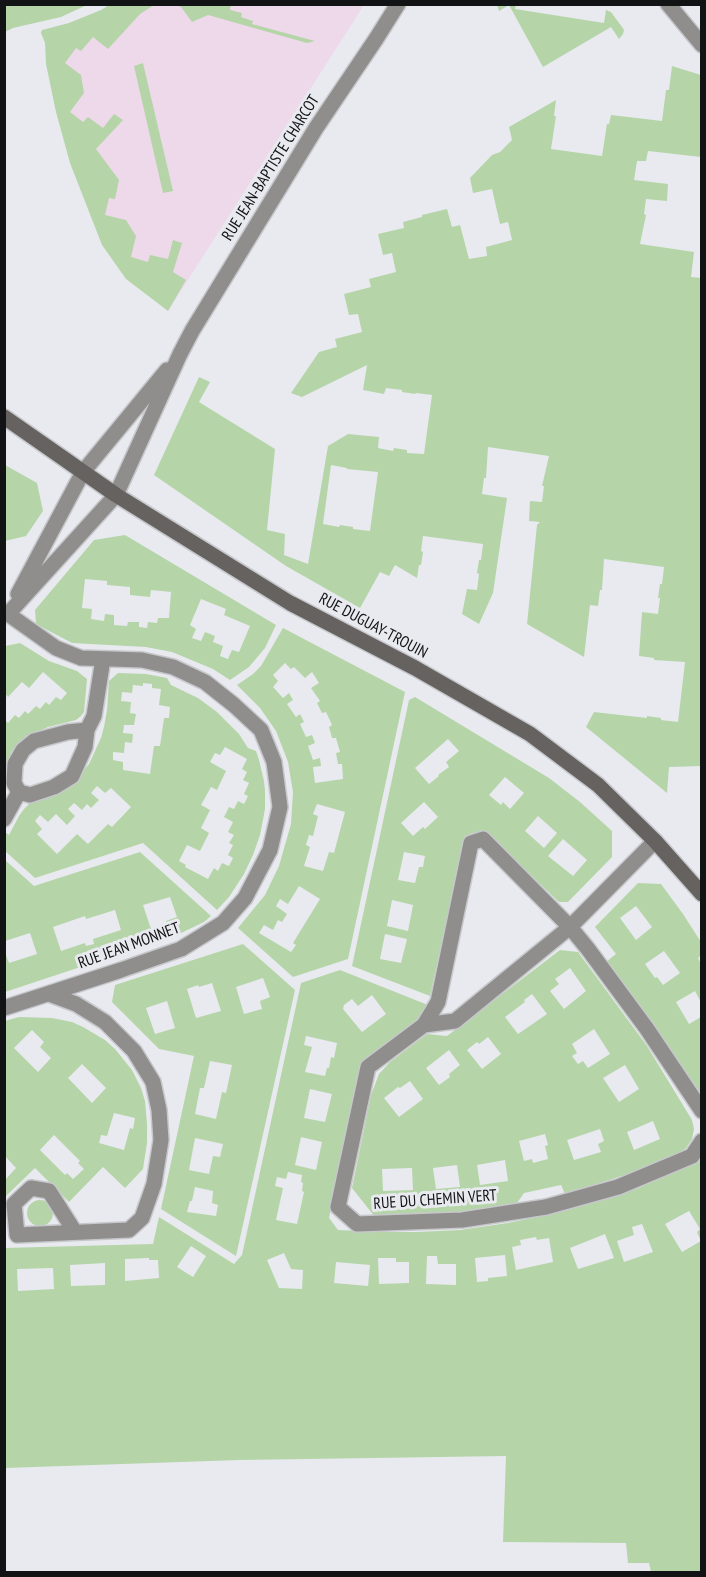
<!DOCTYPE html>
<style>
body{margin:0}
#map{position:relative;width:706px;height:1577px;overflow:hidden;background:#e8eaef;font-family:"PT Sans Narrow",sans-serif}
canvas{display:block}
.frame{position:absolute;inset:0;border:6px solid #121315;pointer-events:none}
</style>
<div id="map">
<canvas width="706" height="1577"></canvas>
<div class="frame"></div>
</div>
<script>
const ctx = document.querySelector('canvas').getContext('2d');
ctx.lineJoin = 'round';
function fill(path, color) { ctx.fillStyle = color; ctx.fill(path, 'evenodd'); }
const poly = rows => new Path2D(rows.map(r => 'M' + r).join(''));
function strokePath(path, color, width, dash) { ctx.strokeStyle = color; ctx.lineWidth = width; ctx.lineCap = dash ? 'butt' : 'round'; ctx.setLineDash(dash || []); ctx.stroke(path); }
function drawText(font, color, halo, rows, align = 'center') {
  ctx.font = font + ' "PT Sans Narrow",sans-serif'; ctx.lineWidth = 6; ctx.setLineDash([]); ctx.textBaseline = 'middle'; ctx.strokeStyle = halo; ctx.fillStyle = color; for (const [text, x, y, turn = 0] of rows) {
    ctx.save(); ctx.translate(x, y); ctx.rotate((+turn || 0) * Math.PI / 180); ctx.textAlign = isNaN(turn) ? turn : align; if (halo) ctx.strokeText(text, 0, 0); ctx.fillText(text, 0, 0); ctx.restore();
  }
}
fill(poly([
 [124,5,364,5,168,311,130,278,103,239,49,35]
]), '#edd9ea');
fill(poly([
 [5,4,87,4,87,5,61,17,13,28,5,32],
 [109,5,154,5,140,14,108,49,93,37,81,51,76,48,65,63,81,75,84,93,70,112,83,122,88,117,103,128,114,114,123,120,96,149,119,180,115,199,109,198,105,215,126,220,136,236,131,257,148,262,150,255,168,259,173,240,182,243,173,272,186,280,168,311,126,279,102,245,70,163,56,112,46,64,45,43,41,33,42,30,69,23,101,10],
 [176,5,198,5,200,6,201,5,231,5,230,10,242,13,241,17,253,21,252,24,315,41,307,43,208,15,192,22,181,7],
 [497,5,516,5,515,9,604,23,606,10,611,12,622,27,624,30,623,34,619,39,611,27,543,67,509,5,499,11],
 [143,63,173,191,163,193,134,66],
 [672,66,701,75,701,157,648,151,646,161,637,161,634,180,668,184,667,201,646,199,644,214,646,215,640,244,694,252,691,277,701,278,701,766,669,767,667,793,586,727,594,712,647,718,647,716,661,718,661,720,678,722,685,662,654,660,654,658,639,656,642,612,658,614,660,598,658,598,660,584,662,584,664,567,604,559,602,590,600,590,598,606,590,605,584,657,527,624,537,525,540,522,529,521,530,501,542,502,544,486,542,486,549,456,488,447,486,478,484,478,482,494,507,498,493,593,479,624,462,614,467,589,477,590,479,574,477,573,479,560,481,560,483,544,423,536,421,551,423,552,421,565,419,565,417,578,395,565,389,576,380,572,360,608,286,566,154,475,199,377,210,382,199,402,275,449,267,530,285,534,284,555,308,564,328,446,348,434,379,437,378,448,393,451,394,448,407,450,407,453,424,454,432,395,416,393,415,394,402,392,402,390,386,388,384,394,363,390,367,365,302,397,291,393,319,352,337,347,335,339,362,332,358,314,349,315,344,294,371,287,369,279,396,272,392,253,383,255,378,234,404,228,403,222,422,217,422,215,447,209,452,227,460,225,469,259,487,256,486,247,512,240,508,222,500,224,492,189,473,193,470,178,492,155,500,152,512,140,509,127,556,100,554,116,556,116,551,149,602,156,607,124,609,124,611,115,662,121,666,90,669,90],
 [331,465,347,468,347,469,378,472,370,531,353,529,353,527,340,525,339,527,323,524],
 [5,465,37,483,43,511,26,536,5,541],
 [125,535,276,625,265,648,249,667,230,680,213,669,172,652,146,647,72,643,36,624,35,610,94,540],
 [85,579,107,581,107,585,130,587,130,595,150,597,151,590,171,592,169,618,158,618,157,623,148,622,147,628,139,627,139,622,128,622,127,626,114,625,114,615,105,614,104,621,91,619,92,609,82,608],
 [201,599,226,609,224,615,250,626,239,652,232,650,228,659,220,656,223,646,213,642,215,636,205,632,201,641,192,638,196,629,190,625],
 [283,628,405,692,348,959,293,977,238,928,265,895,279,866,291,824,293,792,288,762,276,731,260,708,237,685,253,674,261,666],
 [285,663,291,669,294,667,305,678,312,672,319,683,311,688,320,701,317,703,322,713,326,712,332,725,329,727,332,738,336,738,340,752,336,753,338,764,342,764,343,779,315,783,313,767,321,766,320,758,313,760,308,746,315,743,312,735,306,737,300,724,304,722,300,714,296,717,287,704,293,700,289,693,283,698,273,687,278,681,273,675],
 [317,804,345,812,334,853,329,852,323,871,304,866,310,847,306,845,309,835,313,836,318,816,313,814],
 [299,886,320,899,293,943,296,945,291,952,259,933,264,925,273,930,278,920,282,922,287,914,276,906,280,899,288,904],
 [20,643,49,661,77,671,87,679,84,712,81,716,76,720,48,727,24,738,11,752,5,771,5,720,8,723,15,715,19,718,25,711,28,714,36,706,40,709,46,702,49,705,56,697,61,700,67,693,43,672,29,688,22,682,8,697,5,693,5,646],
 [118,673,146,674,167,678,171,685,198,698,217,712,239,734,248,748,256,751,259,760,264,781,265,791,265,809,260,835,253,855,244,874,229,897,217,910,143,843,35,878,5,851,5,832,9,835,19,816,24,809,30,803,51,797,69,787,89,764,101,738,104,727,107,710,109,681],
 [143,683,152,684,152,688,161,689,159,705,170,707,169,718,164,718,160,746,154,746,150,774,123,770,123,762,113,760,113,752,124,753,125,742,132,743,133,734,123,733,124,725,134,725,136,714,130,713,131,702,121,701,122,692,132,693,133,685,143,686],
 [225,747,247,759,242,769,247,772,243,780,249,783,244,794,248,796,244,804,238,801,234,809,229,807,224,817,233,822,228,832,234,835,229,843,233,845,228,855,233,858,229,866,222,863,218,871,214,868,208,879,185,867,186,865,179,861,187,845,200,851,209,833,201,828,210,810,201,805,211,787,217,790,226,771,210,762,215,753,220,755],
 [97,786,105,793,111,788,131,807,112,827,108,824,88,844,77,834,57,854,37,834,42,829,35,821,40,815,48,822,56,814,67,825,75,816,68,809,74,803,82,810,87,804,91,808,99,800,91,793],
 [415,697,549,778,580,802,612,831,612,857,568,902,559,902,483,830,465,836,430,996,352,966,409,700],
 [448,739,459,751,446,762,449,767,438,775,439,776,429,784,415,768],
 [505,777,524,793,510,809,503,802,501,805,489,795],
 [424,802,438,817,425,829,423,827,413,836,401,823],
 [538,816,557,833,544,848,525,831],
 [563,839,587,860,573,876,548,856],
 [404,852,425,856,423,867,419,867,415,883,398,880],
 [392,900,413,905,408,931,387,926],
 [385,934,407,939,401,963,380,959],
 [140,852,211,916,204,922,177,935,5,992,5,952,9,963,37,954,30,933,5,941,5,860,34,886],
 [170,897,177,917,166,921,166,924,151,929,143,905],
 [115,910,121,930,93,939,94,944,86,946,85,943,61,951,53,927,85,916,86,919],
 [638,883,661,884,683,914,701,942,701,955,698,958,701,964,701,1002,695,991,676,1002,689,1024,701,1017,701,1103,606,962,616,954,595,927],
 [636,906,652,927,636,940,620,918],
 [664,951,680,973,663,985,657,977,655,978,645,964],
 [243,944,295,990,236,1256,161,1209,194,1056,159,1049,112,1002,115,985],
 [263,978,270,997,260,1001,262,1009,244,1014,236,987],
 [212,983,221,1011,196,1018,187,989,198,985,199,987],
 [167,1001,175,1028,155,1034,146,1008],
 [210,1061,232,1065,226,1093,222,1092,216,1119,195,1114,200,1088,204,1088],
 [195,1138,223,1144,220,1157,213,1156,209,1174,189,1170],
 [195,1187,213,1191,212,1203,218,1205,216,1216,187,1212,190,1201,192,1201],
 [560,950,578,952,647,1046,692,1120,694,1129,692,1139,686,1148,678,1154,634,1172,565,1194,561,1185,524,1193,515,1206,476,1212,375,1217,352,1188,371,1095,379,1074,390,1062,427,1034,447,1036],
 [570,968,586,991,564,1009,550,991,559,984,555,979],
 [532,994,547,1014,518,1034,505,1017,525,1002,524,1000],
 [594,1029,610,1054,588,1068,583,1061,578,1064,572,1056,577,1053,572,1044],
 [488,1037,501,1054,482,1069,467,1050,477,1042,479,1044],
 [449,1050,460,1065,449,1074,450,1077,439,1085,426,1068],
 [625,1065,639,1089,619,1102,603,1078],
 [410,1081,423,1099,399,1117,384,1098,398,1087,400,1088],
 [653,1121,660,1139,634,1150,627,1132],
 [600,1129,604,1141,598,1144,601,1152,574,1160,567,1140],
 [545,1134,548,1145,545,1146,548,1159,533,1163,532,1159,524,1161,519,1141],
 [505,1160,508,1181,480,1185,477,1165],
 [457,1165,460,1187,436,1189,433,1168],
 [412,1168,413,1190,383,1191,382,1169],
 [340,970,428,1005,426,1015,363,1064,329,1218,338,1230,384,1232,417,1232,460,1230,508,1223,550,1214,594,1202,636,1189,701,1160,701,1572,651,1572,649,1563,628,1563,626,1543,503,1542,506,1456,240,1460,5,1468,4,1248,153,1244,159,1217,234,1264,242,1255,301,983],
 [372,995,386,1014,362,1032,343,1009,344,1005,352,999,358,1006],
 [306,1036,337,1043,334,1058,331,1057,329,1068,327,1068,325,1076,305,1072,312,1047,304,1045],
 [310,1089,332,1094,325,1122,304,1118],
 [301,1137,322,1142,316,1170,295,1165],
 [288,1172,302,1175,301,1182,303,1183,302,1191,304,1192,297,1224,276,1220,283,1188,275,1186,277,1177,286,1179],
 [689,1211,700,1229,697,1232,701,1241,682,1252,665,1224],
 [642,1224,653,1252,624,1262,617,1241,634,1235,632,1227],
 [605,1234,614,1258,578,1269,570,1248],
 [536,1237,537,1240,549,1238,553,1262,516,1270,512,1247,521,1245,520,1240],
 [191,1246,206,1256,193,1277,177,1267],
 [284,1253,291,1269,303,1270,302,1289,279,1288,267,1260],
 [505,1255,507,1276,488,1278,488,1281,477,1282,475,1258],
 [427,1256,437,1256,438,1264,456,1264,456,1285,426,1284],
 [149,1258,149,1260,158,1260,159,1278,125,1281,125,1259],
 [378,1258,396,1258,396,1262,409,1262,409,1283,379,1284],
 [336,1262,370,1265,368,1286,334,1283],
 [105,1263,105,1285,71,1286,70,1265],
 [53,1268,54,1289,18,1291,17,1269],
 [19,1017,52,1018,72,1022,83,1027,105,1040,115,1049,132,1070,141,1088,145,1101,147,1124,147,1143,143,1169,125,1188,103,1167,69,1202,35,1168,5,1197,5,1180,16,1168,5,1156,5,1021],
 [32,1030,44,1042,40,1047,51,1058,38,1072,14,1048],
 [82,1064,106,1088,92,1103,68,1078],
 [114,1113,135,1118,133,1129,130,1128,124,1150,99,1143,101,1135,107,1136],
 [54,1135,80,1161,78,1163,84,1169,73,1179,67,1173,65,1175,40,1150],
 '27 1213a13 13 0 1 1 26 0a13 13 0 1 1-26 0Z'
]), '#b5d5a8');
const street = poly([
 [668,4,702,45],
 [18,594,83,472,167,370],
 [8,614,116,495,180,354,192,331,316,128,376,39,398,4],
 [19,792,14,783,15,764,23,750,34,741,68,732,87,730,94,716,103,659],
 [4,819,19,792,30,795,54,787,72,776,85,747,87,730],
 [655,841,570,927,588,949,647,1029,702,1111],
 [49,994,76,1004,105,1022,134,1051,153,1082,159,1110,161,1140,154,1184,142,1218,129,1230,17,1235,14,1204,31,1188,49,1191,75,1232],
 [4,1008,121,970,181,949,223,923,245,898,270,850,280,807,274,762,261,730,234,705,205,682,173,667,142,660,81,658,56,648,8,614],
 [424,1025,455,1021,570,927,483,839,471,843,438,1002,424,1025,368,1067,338,1207,357,1224,462,1220,546,1207,618,1187,692,1156,702,1141]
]);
const secondary = poly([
 [4,417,116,495,290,603,415,668,530,734,598,785,655,841,702,894]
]);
strokePath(street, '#c6c8cc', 18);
strokePath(secondary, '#c6c8cc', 18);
strokePath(street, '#908e8c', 15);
strokePath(secondary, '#656260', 15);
drawText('16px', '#121315', '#e8eaef', [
 ["RUE JEAN-BAPTISTE CHARCOT",271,168,-58],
 ["RUE DUGUAY-TROUIN",373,626,28],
 ["RUE JEAN MONNET",129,946,-20],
 ["RUE DU CHEMIN VERT",435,1200,-4]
]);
</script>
